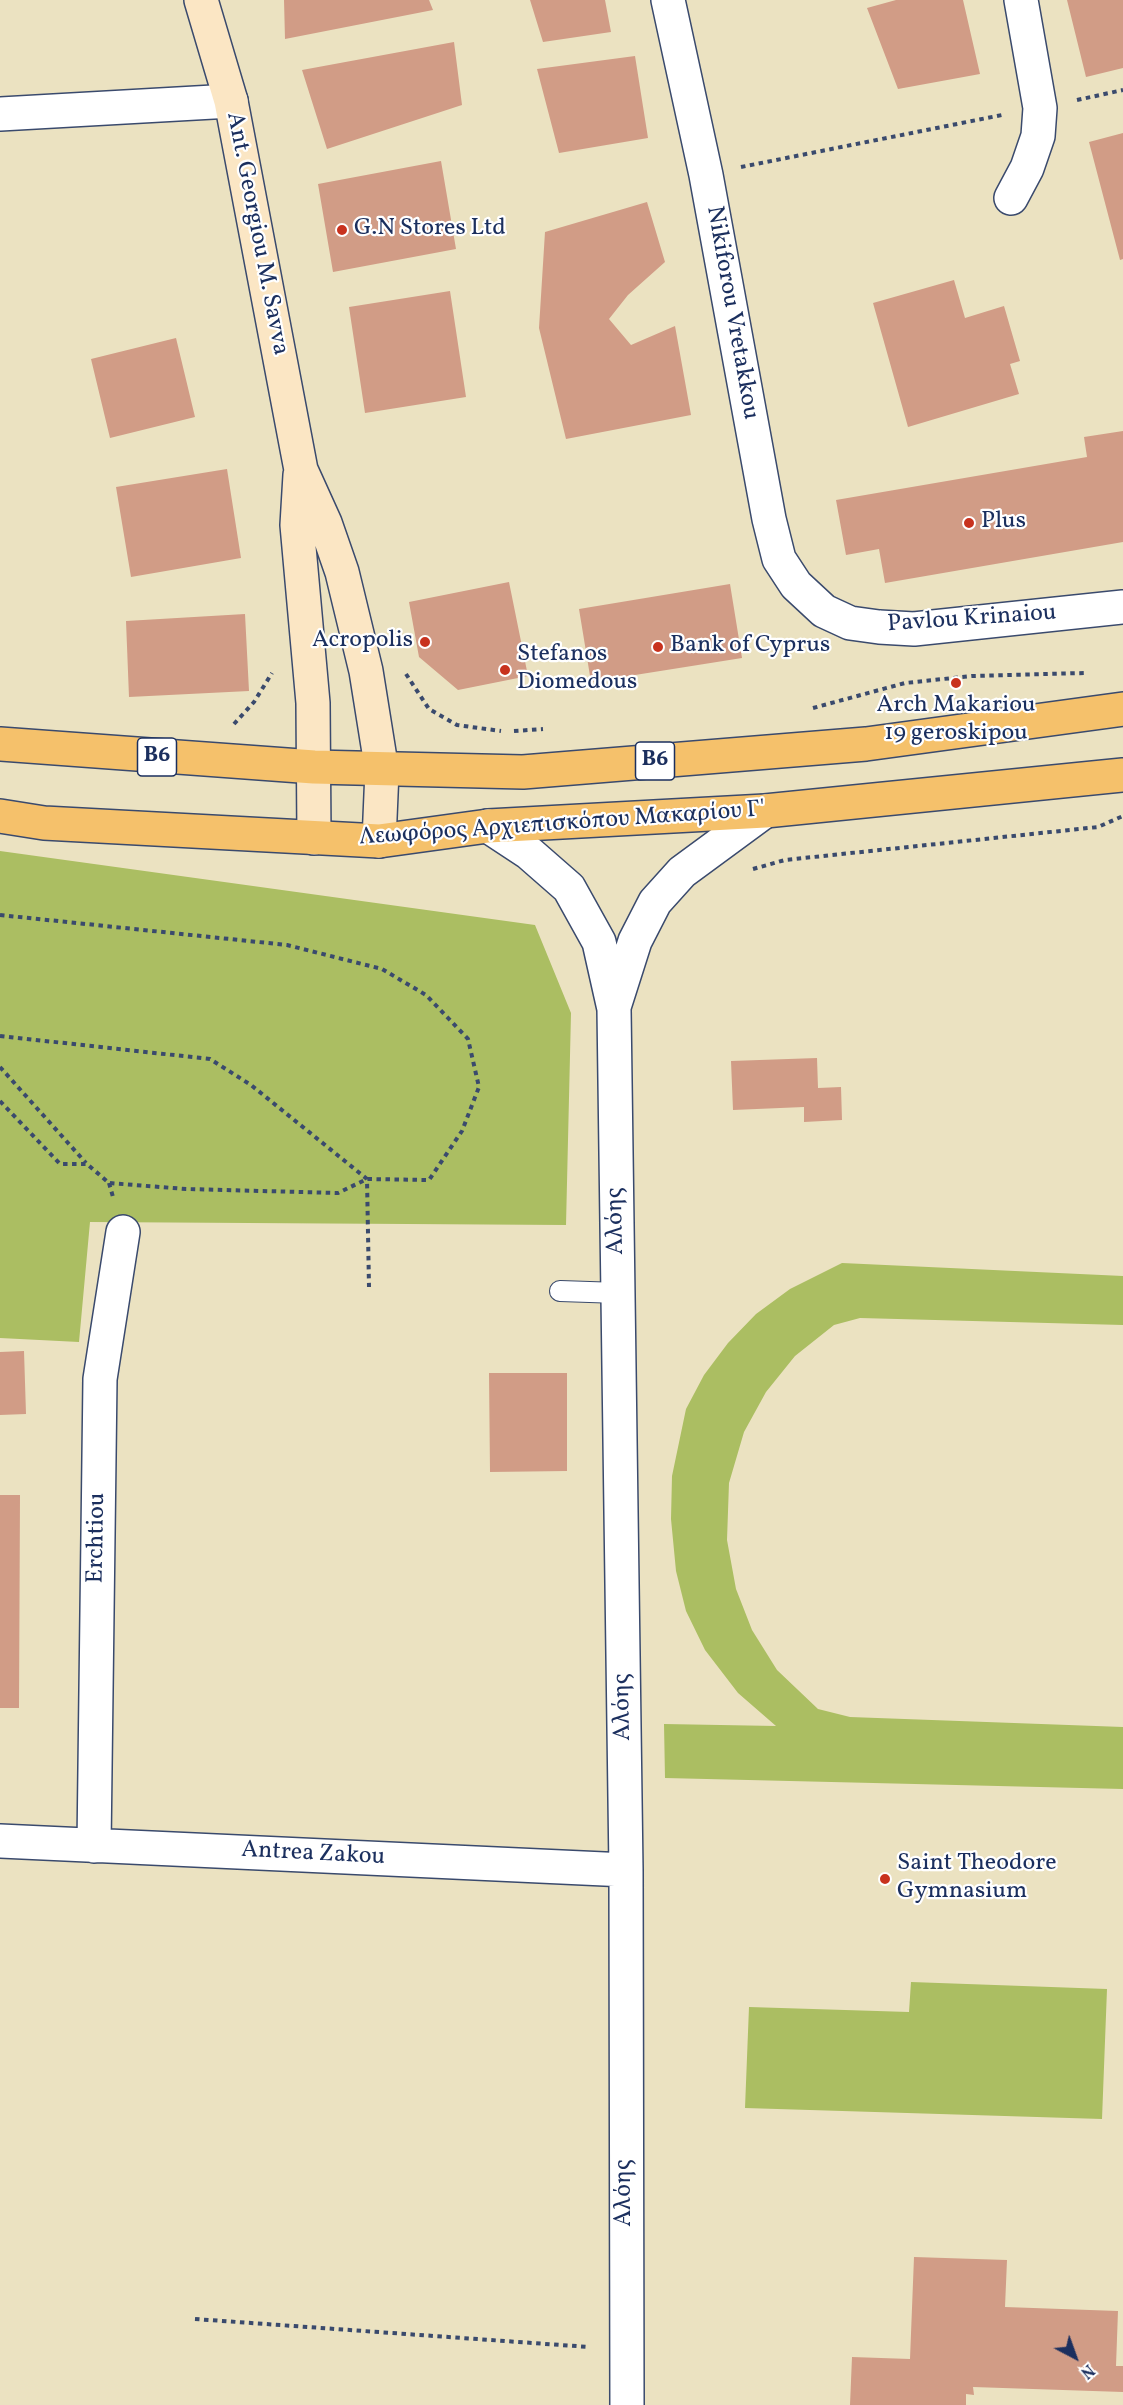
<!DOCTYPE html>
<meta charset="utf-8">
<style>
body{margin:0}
#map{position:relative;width:1123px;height:2405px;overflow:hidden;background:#ebe2c1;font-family:Vollkorn,serif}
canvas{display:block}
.north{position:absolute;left:1045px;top:2327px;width:60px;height:60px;-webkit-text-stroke:4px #fff;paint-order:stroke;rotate:139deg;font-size:16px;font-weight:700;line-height:24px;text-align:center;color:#1b2f5e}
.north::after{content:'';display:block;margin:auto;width:21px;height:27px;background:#1b2f5e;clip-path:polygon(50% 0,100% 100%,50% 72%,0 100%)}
</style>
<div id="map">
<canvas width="1123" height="2405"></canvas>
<div class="north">N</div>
</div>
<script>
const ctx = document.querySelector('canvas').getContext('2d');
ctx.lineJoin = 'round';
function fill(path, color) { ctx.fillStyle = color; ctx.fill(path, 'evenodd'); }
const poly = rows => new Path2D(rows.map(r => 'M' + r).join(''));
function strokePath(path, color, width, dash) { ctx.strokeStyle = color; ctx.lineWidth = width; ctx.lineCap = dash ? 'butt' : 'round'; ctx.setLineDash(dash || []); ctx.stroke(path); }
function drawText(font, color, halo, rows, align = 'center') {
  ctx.font = font + ' Vollkorn,serif'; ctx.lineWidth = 4.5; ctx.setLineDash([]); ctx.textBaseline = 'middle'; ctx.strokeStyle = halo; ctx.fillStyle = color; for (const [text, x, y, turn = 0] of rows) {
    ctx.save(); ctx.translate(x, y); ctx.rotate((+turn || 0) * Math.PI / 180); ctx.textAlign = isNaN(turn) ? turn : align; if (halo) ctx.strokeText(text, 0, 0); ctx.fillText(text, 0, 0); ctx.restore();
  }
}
fill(poly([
 [0,851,535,925,571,1013,566,1225,90,1222,79,1342,0,1338],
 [842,1263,1123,1276,1123,1325,860,1318,834,1325,795,1356,766,1392,744,1432,729,1483,727,1540,736,1589,752,1630,777,1670,818,1709,850,1717,1123,1727,1123,1789,665,1778,664,1724,776,1726,738,1693,705,1650,686,1611,676,1571,671,1519,672,1476,686,1409,704,1375,728,1343,756,1314,790,1289],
 [911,1982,1107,1989,1102,2119,745,2108,749,2007,909,2012]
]), '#abbe62');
fill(poly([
 [284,0,429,0,433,10,285,39],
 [530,0,605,0,611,32,543,42],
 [896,0,963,0,980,74,898,89,867,8],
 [1067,0,1123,0,1123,68,1086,77],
 [454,42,462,105,327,149,302,70],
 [635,56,648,138,559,153,537,69],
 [1123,133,1123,259,1120,260,1089,142],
 [441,161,456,249,333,272,318,184],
 [647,202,665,262,628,295,609,319,631,345,675,326,691,415,566,439,539,328,545,232],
 [954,280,965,318,1004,306,1020,361,1010,364,1019,394,908,427,873,303],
 [450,291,466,397,365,413,349,307],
 [176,338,195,417,110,438,91,359],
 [1123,431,1123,542,885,583,879,549,846,555,836,500,1087,457,1084,437],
 [227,469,241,558,131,577,116,487],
 [509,582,528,676,458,690,419,657,409,602],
 [730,584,742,658,591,682,579,609],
 [245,614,249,691,129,697,126,621],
 [817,1058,818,1088,841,1087,842,1120,804,1122,804,1107,733,1110,731,1061],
 [24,1351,26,1414,0,1415,0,1352],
 [489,1373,567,1373,567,1471,490,1472],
 [0,1495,20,1495,19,1708,0,1708],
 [914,2257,1007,2260,1005,2307,1118,2311,1116,2366,1123,2366,1123,2392,973,2387,974,2395,966,2394,966,2405,850,2405,852,2357,910,2359]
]), '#d19c86');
const service = poly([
 [560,1291,619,1293]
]);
const minor = poly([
 [668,0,706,175,769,519,779,559,796,585,824,611,850,623,879,627,914,629,1123,607],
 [0,114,231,101],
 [1011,198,1027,168,1038,136,1040,108,1021,0],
 [488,826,529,853,569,888,599,942,614,1009,626,1870,627,2405],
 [614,1007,635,941,655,902,682,872,765,811],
 [0,1841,626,1870],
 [94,1846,100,1379,123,1232]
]);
const secondary = poly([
 [201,0,231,101,301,470,325,523,342,572,366,671,382,771,379,841],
 [300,475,297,525,313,703,314,838]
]);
const primary = poly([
 [0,744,314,767,523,772,866,744,1123,709],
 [0,816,44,823,379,841,488,826,765,811,1123,775]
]);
strokePath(service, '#3a4a6d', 22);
strokePath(minor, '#3a4a6d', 36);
strokePath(secondary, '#3a4a6d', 36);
strokePath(primary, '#3a4a6d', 36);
strokePath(poly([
 [1077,100,1123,90],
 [741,167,1002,115],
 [406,674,429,709,457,725,501,731],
 [813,708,905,683,972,676,1084,673],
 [234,724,254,702,272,673],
 [514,731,543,729],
 [753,869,785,860,1098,827,1123,816],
 [0,915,287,945,382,969,426,995,468,1039,479,1087,462,1131,429,1180,367,1179,338,1193,186,1189,109,1183,87,1164,60,1164,0,1101],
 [0,1036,210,1059,251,1085,367,1179,369,1287],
 [0,1067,86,1163],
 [109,1183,113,1197],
 [195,2319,589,2347]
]), '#3a4a6d', 4, [4.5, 4.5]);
strokePath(service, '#fff', 20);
strokePath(minor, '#fff', 33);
strokePath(secondary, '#fbe6c4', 33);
strokePath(primary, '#f5c16b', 33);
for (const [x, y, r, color] of [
 [342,230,6,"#c8321e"],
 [969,523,6,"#c8321e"],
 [425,642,6,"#c8321e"],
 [658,647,6,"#c8321e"],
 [505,670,6,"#c8321e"],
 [956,683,6,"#c8321e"],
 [885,1879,6,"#c8321e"]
]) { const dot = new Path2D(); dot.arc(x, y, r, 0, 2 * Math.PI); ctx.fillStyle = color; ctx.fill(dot); strokePath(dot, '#fff', 2); }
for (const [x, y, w] of [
 [157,757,39],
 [655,761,39]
]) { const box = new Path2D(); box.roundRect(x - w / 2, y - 19, w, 38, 4.5); ctx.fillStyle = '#fff'; ctx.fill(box); strokePath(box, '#1b2f5e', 1.5); }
drawText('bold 22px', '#1b2f5e', null, [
 ["B6",157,757],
 ["B6",655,761]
]);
drawText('24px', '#1b2f5e', '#fff', [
 ["G.N Stores Ltd",354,230],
 ["Plus",981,523],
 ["Acropolis",413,642,"right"],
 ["Bank of Cyprus",670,647],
 ["Stefanos",517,656],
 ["Diomedous",517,684],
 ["Arch Makariou",956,707,"center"],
 ["19 geroskipou",956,735,"center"],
 ["Saint Theodore",897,1865],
 ["Gymnasium",897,1893]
], 'left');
drawText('24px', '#1b2f5e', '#fff', [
 ["Ant. Georgiou M. Savva",256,234,79],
 ["Nikiforou Vretakkou",731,313,80],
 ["Pavlou Krinaiou",972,620,-4],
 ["Λεωφόρος Αρχιεπισκόπου Μακαρίου Γ'",562,825,-4],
 ["Αλόης",617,1221,-91],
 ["Erchtiou",98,1538,-89],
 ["Αλόης",624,1707,-91],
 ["Antrea Zakou",313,1855,3],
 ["Αλόης",626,2193,-90]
]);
</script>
